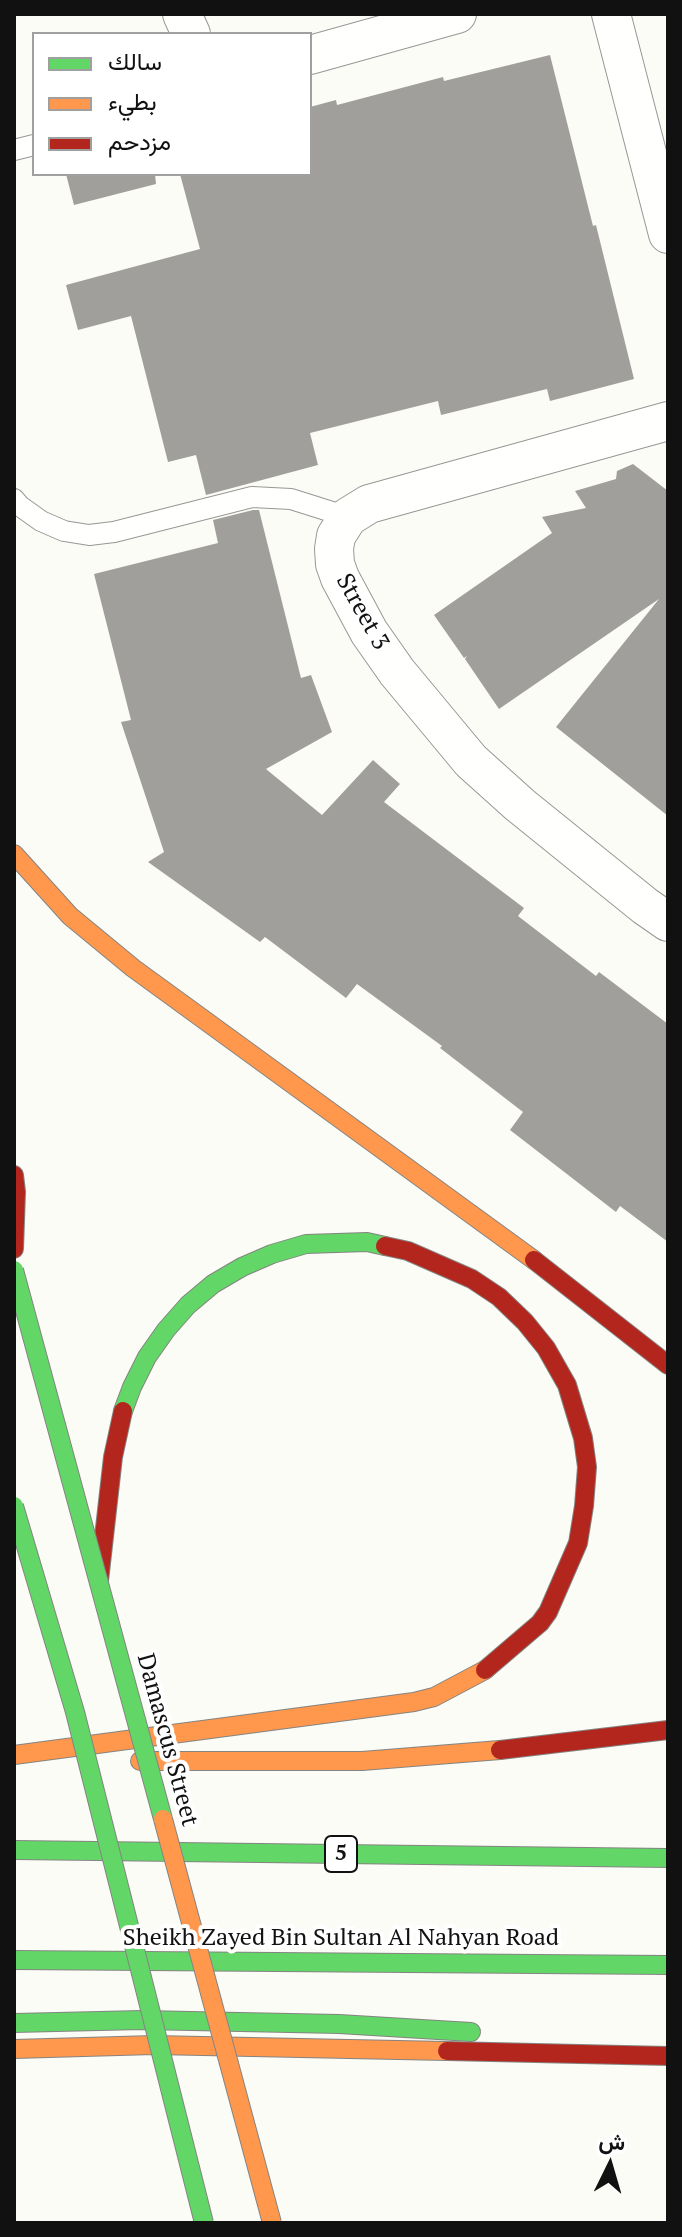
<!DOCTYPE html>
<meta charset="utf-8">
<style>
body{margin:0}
#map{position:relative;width:682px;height:2237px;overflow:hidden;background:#fcfcf7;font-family:"PT Serif",Vazirmatn,serif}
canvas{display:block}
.frame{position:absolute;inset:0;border:16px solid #111;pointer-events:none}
.legend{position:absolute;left:32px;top:32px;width:280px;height:144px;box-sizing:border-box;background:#fff;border:2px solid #a0a0a0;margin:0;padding:10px 14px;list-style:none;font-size:24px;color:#111}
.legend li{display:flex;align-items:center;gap:16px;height:40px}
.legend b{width:40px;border:2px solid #a0a0a0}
.north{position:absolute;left:570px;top:2125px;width:80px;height:80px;-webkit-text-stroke:6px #fff;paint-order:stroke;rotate:5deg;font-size:22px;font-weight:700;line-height:32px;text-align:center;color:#111}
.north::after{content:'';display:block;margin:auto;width:28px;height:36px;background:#111;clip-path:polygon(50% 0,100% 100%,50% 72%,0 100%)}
</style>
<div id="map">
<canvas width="682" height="2237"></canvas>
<div class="frame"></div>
<ul class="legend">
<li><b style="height:10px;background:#63d668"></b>سالك</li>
<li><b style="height:10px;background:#ff974d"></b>بطيء</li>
<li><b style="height:10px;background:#b3261e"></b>مزدحم</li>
</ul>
<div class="north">ش</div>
</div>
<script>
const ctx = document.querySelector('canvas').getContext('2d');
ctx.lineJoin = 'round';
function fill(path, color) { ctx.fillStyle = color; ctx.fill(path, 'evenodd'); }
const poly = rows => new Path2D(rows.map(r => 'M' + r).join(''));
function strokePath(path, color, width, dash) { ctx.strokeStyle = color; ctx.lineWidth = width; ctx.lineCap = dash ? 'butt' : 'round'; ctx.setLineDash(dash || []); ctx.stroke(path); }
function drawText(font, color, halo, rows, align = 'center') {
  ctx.font = font + ' "PT Serif",serif'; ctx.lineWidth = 8; ctx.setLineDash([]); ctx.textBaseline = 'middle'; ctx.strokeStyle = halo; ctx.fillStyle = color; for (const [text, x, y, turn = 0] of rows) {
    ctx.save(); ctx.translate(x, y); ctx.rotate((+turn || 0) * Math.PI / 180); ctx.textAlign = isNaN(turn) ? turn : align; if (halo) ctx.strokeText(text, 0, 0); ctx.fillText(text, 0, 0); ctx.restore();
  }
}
fill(poly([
 [550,55,593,226,596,225,634,379,550,401,547,389,441,415,438,401,310,433,318,465,206,495,196,455,168,462,131,316,78,330,66,285,200,249,180,174,310,174,310,107,336,100,337,105,443,77,444,81],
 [66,174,155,174,156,184,74,205],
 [633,464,668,491,668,816,556,727,659,599,499,709,465,659,467,656,464,658,434,615,552,533,542,517,586,508,575,491,616,479,617,471],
 [253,510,259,510,301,678,311,675,332,732,266,769,322,815,373,760,400,784,384,802,524,908,518,916,596,976,599,972,668,1024,668,1242,620,1206,616,1212,510,1130,523,1112,440,1048,442,1046,357,984,346,998,265,937,260,942,148,862,164,852,121,722,131,720,94,574,218,543,213,520]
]), '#a09f9c');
const lane = poly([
 [14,150,34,145],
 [14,499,20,506,41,521,64,531,89,535,114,532,252,497,291,499,348,517]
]);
const street = poly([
 [182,14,191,34],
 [611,14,668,234],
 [310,55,457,14],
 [668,421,369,504,348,517,336,536,334,549,335,564,340,578,369,632,397,672,471,761,520,805,645,906,668,922]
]);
const fast = poly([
 [123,1411,132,1387,147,1357,166,1330,188,1305,213,1284,242,1267,272,1254,306,1244,367,1242,385,1246],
 [14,1850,668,1858],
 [14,1960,668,1965],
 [14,2023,142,2020,339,2024,471,2032]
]);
const slow = poly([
 [14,854,70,916,133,968,534,1260],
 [14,1755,414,1702,434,1697,485,1670],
 [140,1761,362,1761,500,1750],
 [14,2049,154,2045,447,2051]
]);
const jam = poly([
 [14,1175,16,1192,14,1249],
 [385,1246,408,1251,472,1279,499,1297,525,1322,546,1348,567,1385,583,1438,587,1467,584,1506,578,1543,548,1612,540,1623,485,1670],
 [534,1260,668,1365],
 [99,1581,113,1457,123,1411],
 [500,1750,668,1730],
 [447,2051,668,2056]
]);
strokePath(lane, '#979795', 22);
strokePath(street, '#979795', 40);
strokePath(fast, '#848482', 20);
strokePath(slow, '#848482', 20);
strokePath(jam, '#848482', 20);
strokePath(lane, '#fffffe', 20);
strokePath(street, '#fffffe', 38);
strokePath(fast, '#63d668', 18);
strokePath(slow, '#ff974d', 18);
strokePath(jam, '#b3261e', 18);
const fastBridge = poly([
 [14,1270,163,1819],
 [14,1506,75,1712,204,2223]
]);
const slowBridge = poly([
 [163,1819,272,2223]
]);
strokePath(fastBridge, '#848482', 20, []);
strokePath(slowBridge, '#848482', 20, []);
strokePath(fastBridge, '#63d668', 18);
strokePath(slowBridge, '#ff974d', 18);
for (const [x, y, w] of [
 [341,1854,32]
]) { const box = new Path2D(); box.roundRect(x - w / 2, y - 18, w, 36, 6); ctx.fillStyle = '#fff'; ctx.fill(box); strokePath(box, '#111', 2); }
drawText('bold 22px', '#111', null, [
 ["5",341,1854]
]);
drawText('24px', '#111', '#fff', [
 ["Street 3",362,612,61],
 ["Damascus Street",167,1740,75],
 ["Sheikh Zayed Bin Sultan Al Nahyan Road",341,1938]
]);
</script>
